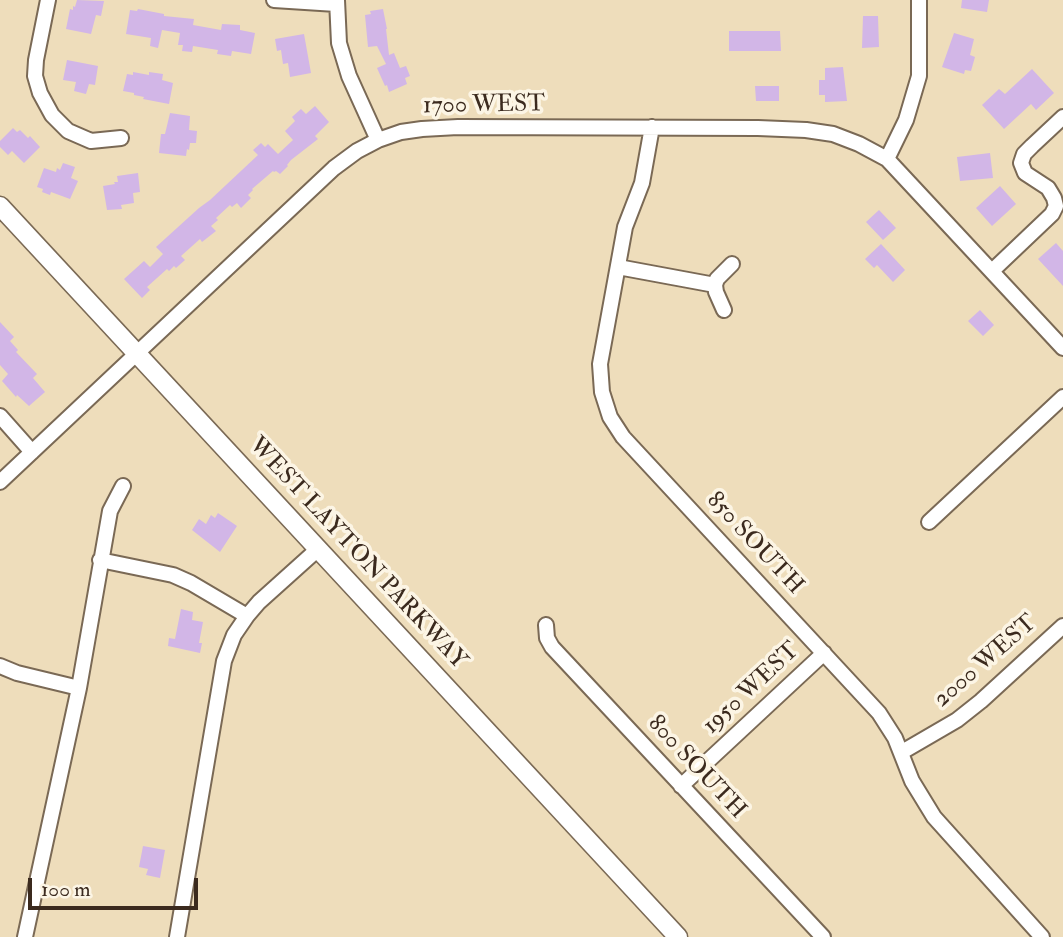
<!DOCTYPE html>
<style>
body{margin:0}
#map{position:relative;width:1063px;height:937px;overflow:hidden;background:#edb;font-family:"IM FELL Double Pica",serif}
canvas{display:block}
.scale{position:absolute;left:28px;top:878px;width:170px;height:32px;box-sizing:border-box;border:4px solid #3b2a1e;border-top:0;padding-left:9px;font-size:21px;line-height:24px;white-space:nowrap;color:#3b2a1e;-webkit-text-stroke:5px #fcf5e5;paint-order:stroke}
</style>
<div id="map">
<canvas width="1063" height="937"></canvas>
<div class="scale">100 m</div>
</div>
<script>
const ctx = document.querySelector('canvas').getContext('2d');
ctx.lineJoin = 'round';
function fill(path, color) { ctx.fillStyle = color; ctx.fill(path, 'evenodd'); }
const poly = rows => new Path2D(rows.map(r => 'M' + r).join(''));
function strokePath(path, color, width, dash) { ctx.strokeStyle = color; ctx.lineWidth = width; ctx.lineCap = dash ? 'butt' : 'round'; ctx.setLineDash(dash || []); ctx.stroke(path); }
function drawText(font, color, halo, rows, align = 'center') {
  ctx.font = font + ' "IM FELL Double Pica",serif'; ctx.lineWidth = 7; ctx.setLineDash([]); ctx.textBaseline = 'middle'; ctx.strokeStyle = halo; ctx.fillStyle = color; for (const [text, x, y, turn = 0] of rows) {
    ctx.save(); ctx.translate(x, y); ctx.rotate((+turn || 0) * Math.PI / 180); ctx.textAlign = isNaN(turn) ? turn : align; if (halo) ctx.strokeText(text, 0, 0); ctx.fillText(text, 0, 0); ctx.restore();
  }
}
fill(poly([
 [77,0,104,1,101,16,96,15,91,34,66,29,70,9,73,10,73,6,75,7],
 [962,0,989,0,987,12,961,8],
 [138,9,164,14,164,16,194,19,193,25,221,30,222,24,240,25,240,30,255,33,251,54,232,51,231,56,217,54,218,50,193,46,192,52,182,51,183,45,178,45,180,33,162,30,158,48,150,46,151,38,126,34,130,10,137,11],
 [383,9,387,29,386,29,389,55,394,53,400,68,406,66,410,76,405,78,407,84,389,92,387,85,385,86,377,68,386,64,377,46,368,47,365,15,371,14,370,11],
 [863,16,878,16,879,47,862,48],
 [729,31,780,31,781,51,729,51],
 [954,33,974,39,970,55,975,57,971,71,965,70,964,74,942,67],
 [304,34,311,73,290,77,288,63,283,64,281,50,277,51,275,39],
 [67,60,98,66,95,85,89,84,86,94,74,91,76,82,63,80],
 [843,67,847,101,825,102,825,95,819,95,819,80,825,80,825,68],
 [1032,69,1054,93,1036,110,1031,104,1004,129,982,105,999,89,1005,94],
 [133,72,149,75,149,72,163,74,162,80,173,83,169,104,143,99,144,97,134,95,134,93,123,91,127,74,133,75],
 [755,86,779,86,779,101,756,101],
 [315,106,329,122,315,136,318,139,291,160,287,165,288,166,280,174,276,171,274,172,273,171,252,189,253,190,248,195,251,198,241,208,237,203,232,207,230,205,216,218,218,220,211,226,216,231,202,242,200,239,181,256,185,260,176,268,174,266,169,271,167,269,147,287,150,290,142,298,124,279,144,261,150,267,163,254,156,247,199,208,210,200,258,155,253,150,261,143,265,147,268,144,278,154,293,140,285,131,295,121,292,117,301,109,306,114],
 [170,113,190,116,189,130,197,131,196,143,190,143,189,150,187,149,186,156,159,153,161,134,165,134],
 [13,128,17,132,20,130,28,138,30,136,40,147,24,163,12,151,8,155,0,147,0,141],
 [990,153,993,178,960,181,957,157],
 [63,163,75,167,71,178,78,181,70,199,51,192,50,195,42,192,43,189,37,187,44,168,56,172,57,168,60,170],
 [138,173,140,192,133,193,134,203,121,205,122,209,107,210,103,186,115,184,114,182,118,182,117,176],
 [1000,186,1016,204,992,226,976,208],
 [879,210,896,228,883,240,866,222],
 [1056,243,1063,251,1063,286,1038,259],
 [881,244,905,270,893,282,877,265,874,268,865,259],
 [980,310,994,325,983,336,968,321],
 [0,322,14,337,10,341,18,350,16,352,37,374,33,378,45,392,29,406,17,395,16,397,2,381,8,374,0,365],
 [218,513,237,526,220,552,192,530,199,519,206,524,211,515,215,518],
 [181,609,193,612,192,620,203,622,199,643,202,643,200,653,168,646,169,638,175,639],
 [143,846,165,850,160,878,146,875,148,869,139,867]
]), '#d2b6e7');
const minor = poly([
 [48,0,36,60,35,76,40,93,52,115,68,131,91,141,121,138],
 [274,0,336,4],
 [337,0,339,43,349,76,378,140],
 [652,127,642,183,625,227,600,364,602,392,610,417,623,437,879,713,895,738,912,781,934,817,1042,937],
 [887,159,906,120,919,76,919,0],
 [618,267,715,285],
 [992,271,1052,214,1056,206,1054,198,1048,188,1025,173,1021,163,1024,154,1032,146,1063,117],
 [724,310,716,292,715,285,717,279,732,264],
 [0,416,32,452],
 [0,482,334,168,357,151,378,140,401,132,422,129,458,127,758,128,806,130,833,134,859,144,887,159,1063,348],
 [929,522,1063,397],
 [100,560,173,575,191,583,247,616],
 [546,625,547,638,552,647,823,937],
 [0,666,17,673,79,688],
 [902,752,957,720,981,701,1063,626],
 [681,786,824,653],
 [25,937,79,688,110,511,123,486],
 [177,937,224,661,234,635,247,616,259,602,318,549]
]);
const major = poly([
 [0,206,678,937]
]);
strokePath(minor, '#7a6955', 18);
strokePath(major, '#7a6955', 21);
strokePath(minor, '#fff', 14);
strokePath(major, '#fff', 18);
drawText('24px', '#3b2a1e', '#fcf5e5', [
 ["1700 WEST",484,106,-1],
 ["850 SOUTH",754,544,47],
 ["WEST LAYTON PARKWAY",357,554,47],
 ["2000 WEST",986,662,-41],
 ["1950 WEST",752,689,-43],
 ["800 SOUTH",696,768,47]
]);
</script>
